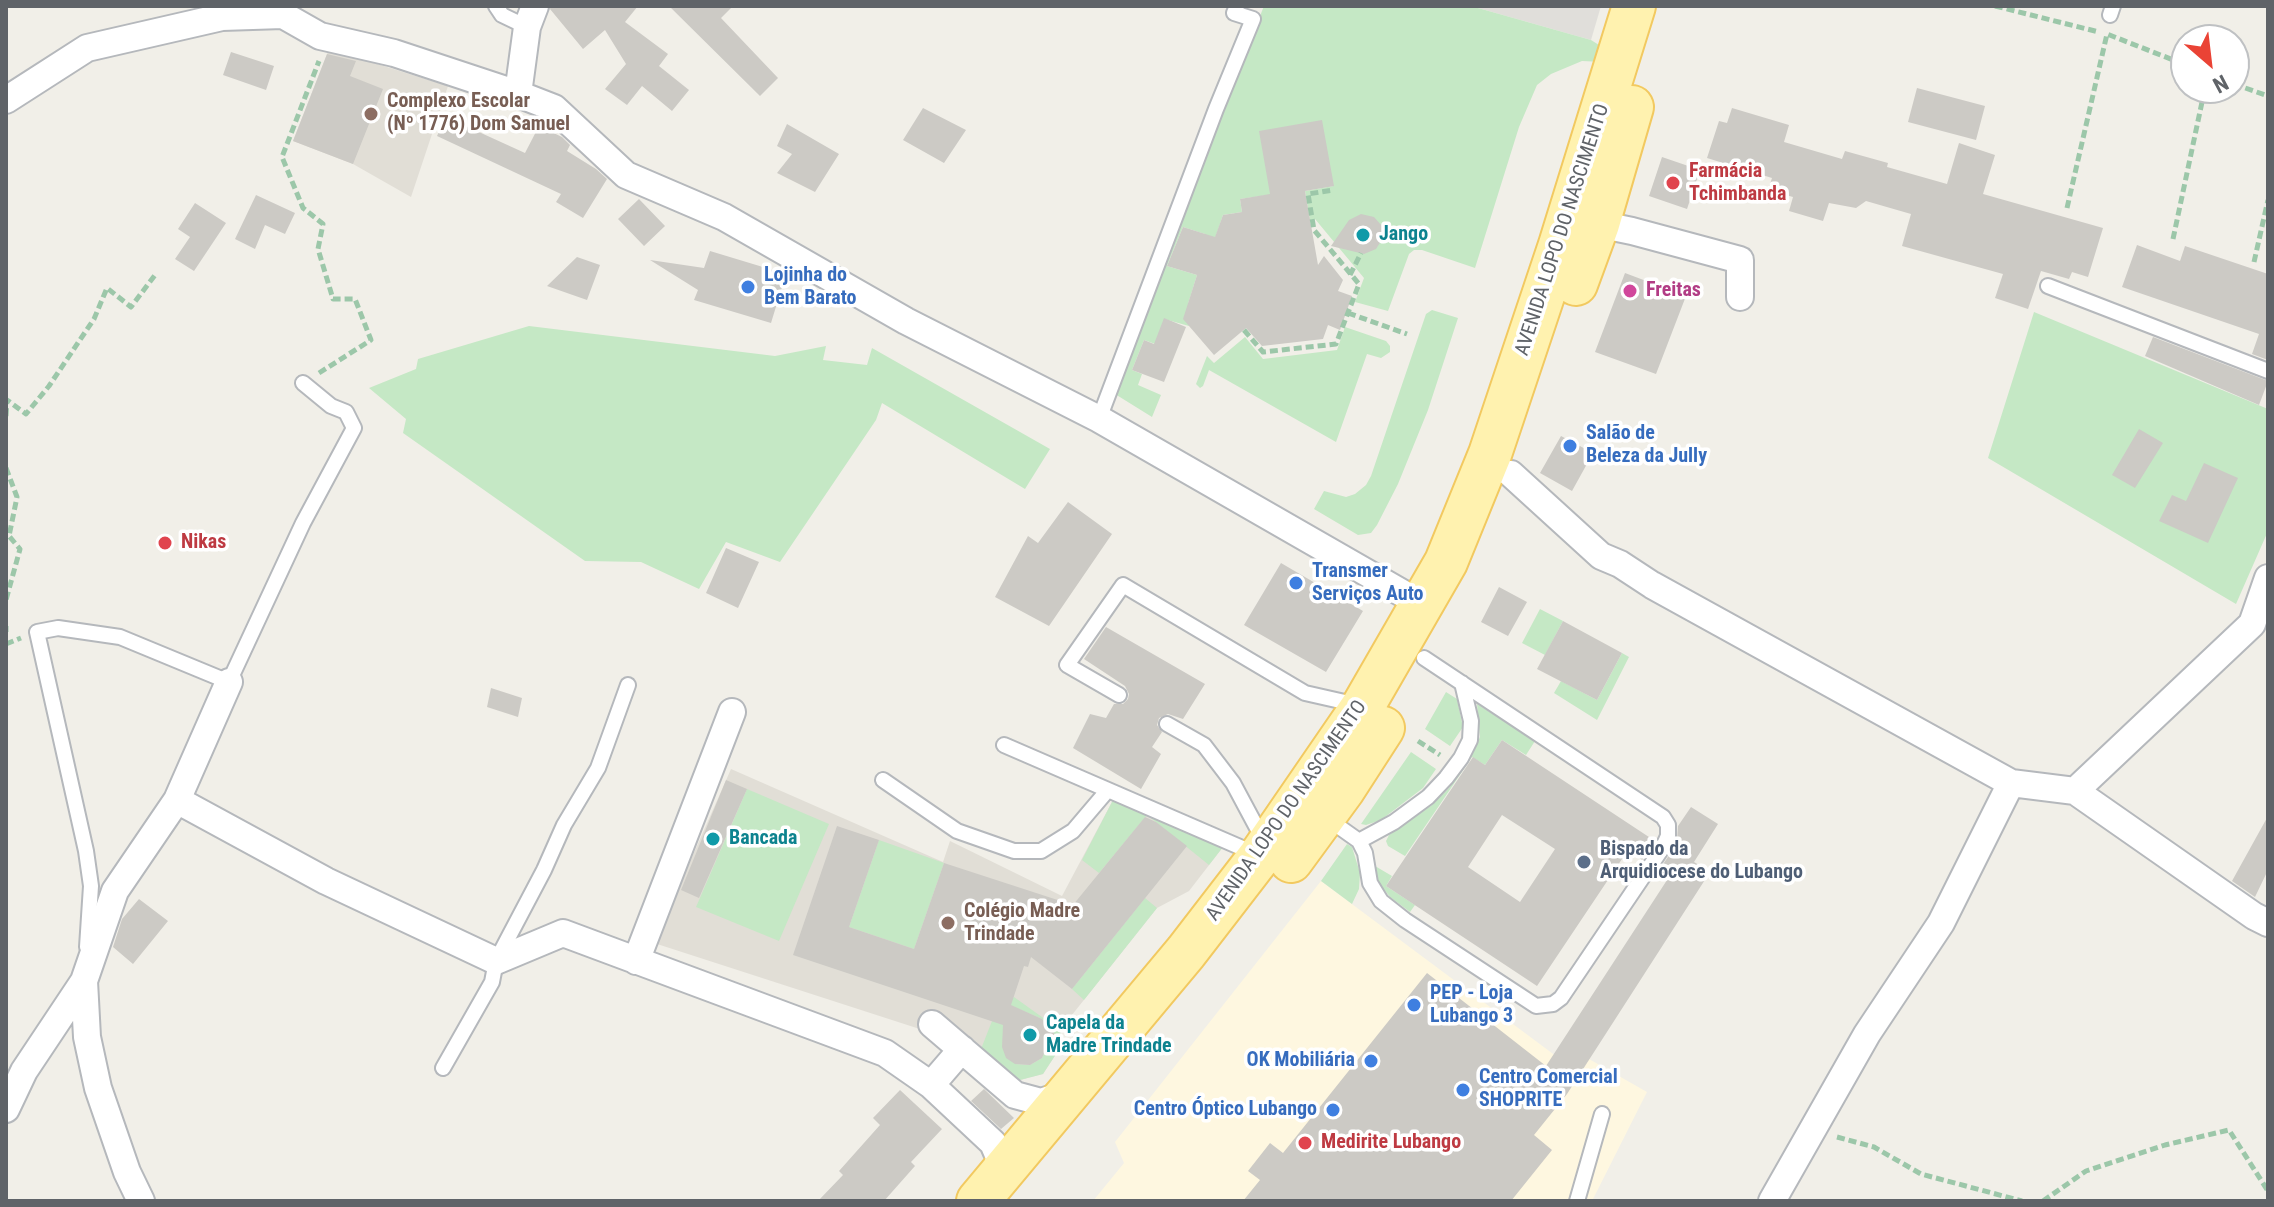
<!DOCTYPE html>
<meta charset="utf-8">
<style>
body{margin:0}
#map{position:relative;width:2274px;height:1207px;overflow:hidden;background:#f1efe8;font-family:"Roboto Condensed",sans-serif}
canvas{display:block}
.frame{position:absolute;inset:0;border:8px solid #5f6368;pointer-events:none}
.north{position:absolute;left:2170px;top:24px;width:80px;height:80px;box-sizing:border-box;background:#fff;border:2px solid #bfc1c3;border-radius:50%;rotate:152deg;font-size:22px;font-weight:700;line-height:32px;text-align:center;color:#5f6368}
.north::after{content:'';display:block;margin:auto;width:28px;height:36px;background:#ea4335;clip-path:polygon(50% 0,100% 100%,50% 72%,0 100%)}
</style>
<div id="map">
<canvas width="2274" height="1207"></canvas>
<div class="frame"></div>
<div class="north">N</div>
</div>
<script>
const ctx = document.querySelector('canvas').getContext('2d');
ctx.lineJoin = 'round';
function fill(path, color) { ctx.fillStyle = color; ctx.fill(path, 'evenodd'); }
const poly = rows => new Path2D(rows.map(r => 'M' + r).join(''));
function strokePath(path, color, width, dash) { ctx.strokeStyle = color; ctx.lineWidth = width; ctx.lineCap = dash ? 'butt' : 'round'; ctx.setLineDash(dash || []); ctx.stroke(path); }
function drawText(font, color, halo, rows, align = 'center') {
  ctx.font = font + ' "Roboto Condensed",sans-serif'; ctx.lineWidth = 7; ctx.setLineDash([]); ctx.textBaseline = 'middle'; ctx.strokeStyle = halo; ctx.fillStyle = color; for (const [text, x, y, turn = 0] of rows) {
    ctx.save(); ctx.translate(x, y); ctx.rotate((+turn || 0) * Math.PI / 180); ctx.textAlign = isNaN(turn) ? turn : align; if (halo) ctx.strokeText(text, 0, 0); ctx.fillText(text, 0, 0); ctx.restore();
  }
}
fill(poly([
 [1321,881,1580,1074,1589,1059,1647,1092,1592,1201,1093,1201,1124,1163,1115,1142]
]), '#fef7e0');
fill(poly([
 [1471,6,1601,6,1591,40]
]), '#e0deda');
fill(poly([
 [329,49,448,86,411,197,353,164,293,141],
 [731,769,943,862,950,841,1062,896,1113,800,1223,847,1189,891,1157,908,1060,1030,1062,1045,1043,1074,1020,1080,938,1014,929,1032,654,943]
]), '#e1ded6');
fill(poly([
 [1264,6,1471,6,1591,40,1607,50,1603,62,1582,61,1551,74,1537,85,1519,127,1475,268,1422,250,1414,250,1409,254,1388,311,1355,302,1364,278,1315,219,1310,220,1305,191,1333,186,1240,199,1242,212,1223,215,1210,253,1200,249,1205,234,1183,227,1167,266,1197,275,1188,304,1199,318,1189,326,1164,319,1172,350,1144,340,1132,370,1142,374,1138,385,1161,395,1152,417,1115,394,1207,148],
 [1432,310,1458,318,1428,410,1398,484,1377,525,1371,533,1358,535,1314,509,1324,491,1346,497,1355,494,1366,485,1371,476,1426,314],
 [2034,312,2268,409,2268,531,2236,604,1988,458],
 [529,326,775,356,826,346,823,360,867,365,872,348,1050,449,1025,489,882,403,876,420,780,562,726,542,699,589,641,562,585,561,403,433,406,419,369,388,416,369,418,359],
 [1345,327,1386,341,1390,346,1390,352,1381,358,1367,354,1336,442,1209,370,1203,386,1200,388,1196,384,1207,356,1214,363,1245,337,1263,359,1337,350],
 [1540,609,1563,621,1545,655,1522,643],
 [1622,653,1629,657,1597,720,1554,693,1561,681,1597,700],
 [1446,692,1457,699,1463,727,1450,746,1425,729],
 [1477,704,1535,741,1526,755,1502,740,1485,765,1472,757,1405,856,1388,846,1386,841,1389,835,1432,805,1449,788,1472,754,1480,737],
 [1411,752,1436,769,1423,788,1381,820,1366,825,1361,824],
 [747,789,829,824,779,941,696,907],
 [1113,800,1147,814,1223,847,1209,865,1147,815,1099,873,1082,860],
 [879,840,944,863,914,949,849,927],
 [1347,844,1352,847,1360,873,1359,889,1352,904,1321,881],
 [1375,866,1392,876,1386,886,1415,905,1410,912,1390,897,1374,877,1371,869],
 [1145,898,1157,908,1084,1000,1072,989],
 [1014,997,1060,1030,1062,1045,1043,1074,1020,1080,981,1049,992,1021],
 [1019,1009,1042,1019,1058,1038,1048,1044,1042,1058,1030,1065,1015,1064]
]), '#c5e8c5');
fill(poly([
 [551,6,638,6,625,22,668,54,659,66,689,90,672,111,642,86,627,105,605,89,626,64,605,30,583,49,550,9],
 [669,6,733,6,721,18,778,78,760,96],
 [231,52,274,66,266,90,223,75],
 [327,54,356,61,350,76,383,89,353,164,293,141],
 [1917,88,1985,106,1976,140,1908,122],
 [923,108,966,130,944,163,903,140],
 [1732,108,1789,125,1784,142,1842,159,1845,151,1888,163,1887,167,1947,184,1959,143,1995,155,1983,194,2103,228,2088,277,2072,272,2069,279,2041,271,2028,309,1995,298,2003,274,1902,246,1911,214,1866,201,1856,208,1829,203,1823,221,1789,211,1793,197,1768,190,1772,178,1707,158,1719,121,1727,123],
 [446,117,525,153,539,126,562,137,570,145,567,151,596,169,607,179,583,218,556,202,561,194,437,136],
 [1322,120,1334,186,1305,191,1318,265,1324,256,1343,280,1338,291,1352,296,1340,330,1328,325,1323,339,1262,346,1246,328,1214,355,1183,319,1197,275,1167,266,1183,227,1215,237,1223,215,1242,212,1240,199,1270,194,1259,131],
 [787,124,839,154,815,192,777,173,792,154,777,146],
 [1662,157,1700,170,1687,209,1649,196],
 [256,195,295,213,285,234,265,225,255,249,235,239],
 [639,199,665,226,644,246,618,219],
 [195,203,226,223,194,271,175,259,190,237,178,229],
 [1361,214,1374,217,1382,226,1383,238,1376,249,1364,254,1331,246,1349,220],
 [2137,245,2180,261,2185,246,2268,274,2268,360,2252,354,2259,334,2122,287],
 [710,251,786,274,771,323,694,300,698,290,650,260,704,268],
 [577,257,600,265,587,300,547,286],
 [1625,273,1686,296,1656,374,1595,352],
 [1164,318,1186,327,1164,382,1132,370,1144,340,1154,344],
 [2153,337,2268,381,2259,405,2145,356],
 [2139,429,2163,443,2135,488,2112,475],
 [1561,436,1593,453,1572,491,1540,473],
 [2204,463,2238,478,2208,543,2159,521,2172,495,2186,501],
 [1068,502,1112,534,1049,626,995,597,1028,536,1038,543],
 [726,548,759,562,738,608,706,593],
 [1281,563,1363,611,1326,672,1244,625],
 [1499,587,1527,602,1508,636,1481,622],
 [1563,621,1622,653,1597,700,1537,669],
 [1106,627,1205,684,1183,719,1168,714,1159,718,1157,725,1162,732,1152,747,1161,754,1141,789,1073,748,1090,714,1106,718,1114,704,1123,704,1128,699,1129,694,1125,686,1084,659],
 [491,688,522,698,518,717,487,707],
 [1502,740,1655,841,1642,860,1628,850,1537,986,1386,886,1473,757,1485,765],
 [1502,815,1555,849,1520,902,1468,867],
 [726,780,747,789,699,898,681,890],
 [1691,807,1718,824,1694,862,1710,872,1567,1094,1534,1135,1552,1150,1511,1201,1243,1201,1260,1180,1248,1171,1270,1143,1283,1153,1427,973,1546,1066,1669,877,1659,870,1672,851,1677,840,1678,826],
 [2268,816,2268,870,2255,897,2232,881],
 [1145,817,1156,822,1187,846,1072,989,1031,957,1028,967,1024,966,1011,1005,1042,1019,1058,1038,1048,1044,1042,1058,1030,1065,1015,1064,1006,1058,1002,1047,1003,1025,793,955,837,826,879,840,849,927,914,949,944,863,1073,905],
 [139,899,168,921,133,964,113,947,122,919],
 [984,1089,1014,1118,1001,1129,971,1101],
 [900,1090,942,1129,911,1162,915,1166,884,1201,818,1201,843,1175,839,1171,880,1125,873,1118]
]), '#cccac5');
const lane = poly([
 [496,6,502,15,527,27],
 [2110,15,2113,6],
 [2048,286,2268,371],
 [1099,419,1216,109,1253,19,1234,13,1237,6],
 [1119,695,1067,665,1123,585,1305,693,1358,705],
 [1167,724,1204,745,1233,783,1264,841],
 [1004,745,1256,854],
 [883,780,957,831,1014,851,1041,851,1073,831,1107,791],
 [1328,819,1359,841,1365,853,1370,883,1381,901,1405,920,1536,1006,1553,1004,1561,998,1663,847,1668,836,1668,825,1663,817,1424,658],
 [1359,841,1394,822,1428,797,1446,778,1461,758,1470,740,1471,721,1462,683],
 [87,947,91,886,86,851,37,632,58,628,120,637,229,682,303,523,354,428,346,412,331,406,303,383],
 [443,1068,492,982,496,961,544,870,564,825,598,768,628,685],
 [1577,1201,1602,1114]
]);
const street = poly([
 [518,94,527,27,535,6],
 [6,100,87,48,222,17,283,15,320,36,394,53,518,94,554,108,626,175,724,217,906,321,1099,419,1423,605],
 [1598,224,1632,231,1740,260,1740,297],
 [1511,474,1601,556,1620,564,1652,585,2011,783,2075,791,2254,916,2268,923],
 [2075,791,2252,624,2268,578],
 [177,800,326,881,496,961,563,933,885,1053,931,1085,993,1143,999,1157,995,1180],
 [636,961,732,712],
 [84,981,87,1037,98,1088,127,1172,141,1201],
 [932,1024,1015,1095,1041,1102,1069,1093],
 [931,1085,962,1049],
 [6,1109,24,1071,84,981,115,891,177,800,229,682],
 [1772,1201,1867,1034,1941,923,2011,783]
]);
const primary = poly([
 [1576,284,1598,224,1632,107],
 [1291,861,1343,790,1383,728],
 [978,1201,1186,952,1260,856,1363,706,1446,562,1490,454,1560,245,1634,6]
]);
strokePath(lane, '#b5b8bc', 18);
strokePath(street, '#b5b8bc', 30);
strokePath(primary, '#f2c960', 46);
strokePath(poly([
 [1995,6,2099,32],
 [2234,84,2268,96],
 [2067,208,2107,34,2186,65],
 [2173,239,2205,88],
 [2254,262,2268,200],
 [1350,275,1361,253],
 [1348,313,1407,334],
 [1244,330,1263,352,1336,344,1359,284,1314,230,1308,194,1333,190],
 [319,373,371,340,355,299,333,299,318,249,323,224,303,208,282,157,319,61],
 [6,416,7,400,26,414,49,386,94,319,107,288,131,307,155,275],
 [6,468,17,497,9,536,20,549,6,600],
 [6,626,6,632],
 [6,644,21,638],
 [1418,741,1440,755],
 [1837,1137,1874,1147,1921,1174,2022,1201],
 [2043,1201,2086,1171,2165,1145,2229,1130,2268,1191]
]), '#9cc7a9', 5, [8, 4]);
strokePath(lane, '#fff', 14);
strokePath(street, '#fff', 26);
strokePath(primary, '#fff2af', 42);
for (const [x, y, r, color] of [
 [371,114,8,"#8d6e63"],
 [1673,183,8,"#e0444e"],
 [1363,235,8,"#0f9aa8"],
 [748,287,8,"#3f7fe0"],
 [1630,291,8,"#d1479c"],
 [1570,446,8,"#3f7fe0"],
 [165,543,8,"#e0444e"],
 [1296,583,8,"#3f7fe0"],
 [713,839,8,"#0f9aa8"],
 [1584,862,8,"#5c6f8a"],
 [948,923,8,"#8d6e63"],
 [1414,1005,8,"#3f7fe0"],
 [1030,1035,8,"#0f9aa8"],
 [1371,1061,8,"#3f7fe0"],
 [1463,1090,8,"#3f7fe0"],
 [1333,1110,8,"#3f7fe0"],
 [1305,1143,8,"#e0444e"]
]) { const dot = new Path2D(); dot.arc(x, y, r, 0, 2 * Math.PI); ctx.fillStyle = color; ctx.fill(dot); strokePath(dot, '#fff', 3); }
drawText('bold 20px', '#785e54', '#fff', [
 ["Complexo Escolar",387,102],
 ["(Nº 1776) Dom Samuel",387,125],
 ["Colégio Madre",964,912],
 ["Trindade",964,935]
], 'left');
drawText('bold 20px', '#be3a42', '#fff', [
 ["Farmácia",1689,172],
 ["Tchimbanda",1689,195],
 ["Nikas",181,543],
 ["Medirite Lubango",1321,1143]
], 'left');
drawText('20px', '#5f6368', '#fff', [
 ["AVENIDA LOPO DO NASCIMENTO",1563,230,-72],
 ["AVENIDA LOPO DO NASCIMENTO",1287,811,-55]
]);
drawText('bold 20px', '#0d838f', '#fff', [
 ["Jango",1379,235],
 ["Bancada",729,839],
 ["Capela da",1046,1024],
 ["Madre Trindade",1046,1047]
], 'left');
drawText('bold 20px', '#366cbe', '#fff', [
 ["Lojinha do",764,276],
 ["Bem Barato",764,299],
 ["Salão de",1586,434],
 ["Beleza da Jully",1586,457],
 ["Transmer",1312,572],
 ["Serviços Auto",1312,595],
 ["PEP - Loja",1430,994],
 ["Lubango 3",1430,1017],
 ["OK Mobiliária",1355,1061,"right"],
 ["Centro Comercial",1479,1078],
 ["SHOPRITE",1479,1101],
 ["Centro Óptico Lubango",1317,1110,"right"]
], 'left');
drawText('bold 20px', '#b23c85', '#fff', [
 ["Freitas",1646,291]
], 'left');
drawText('bold 20px', '#4e5e75', '#fff', [
 ["Bispado da",1600,850],
 ["Arquidiocese do Lubango",1600,873]
], 'left');
</script>
